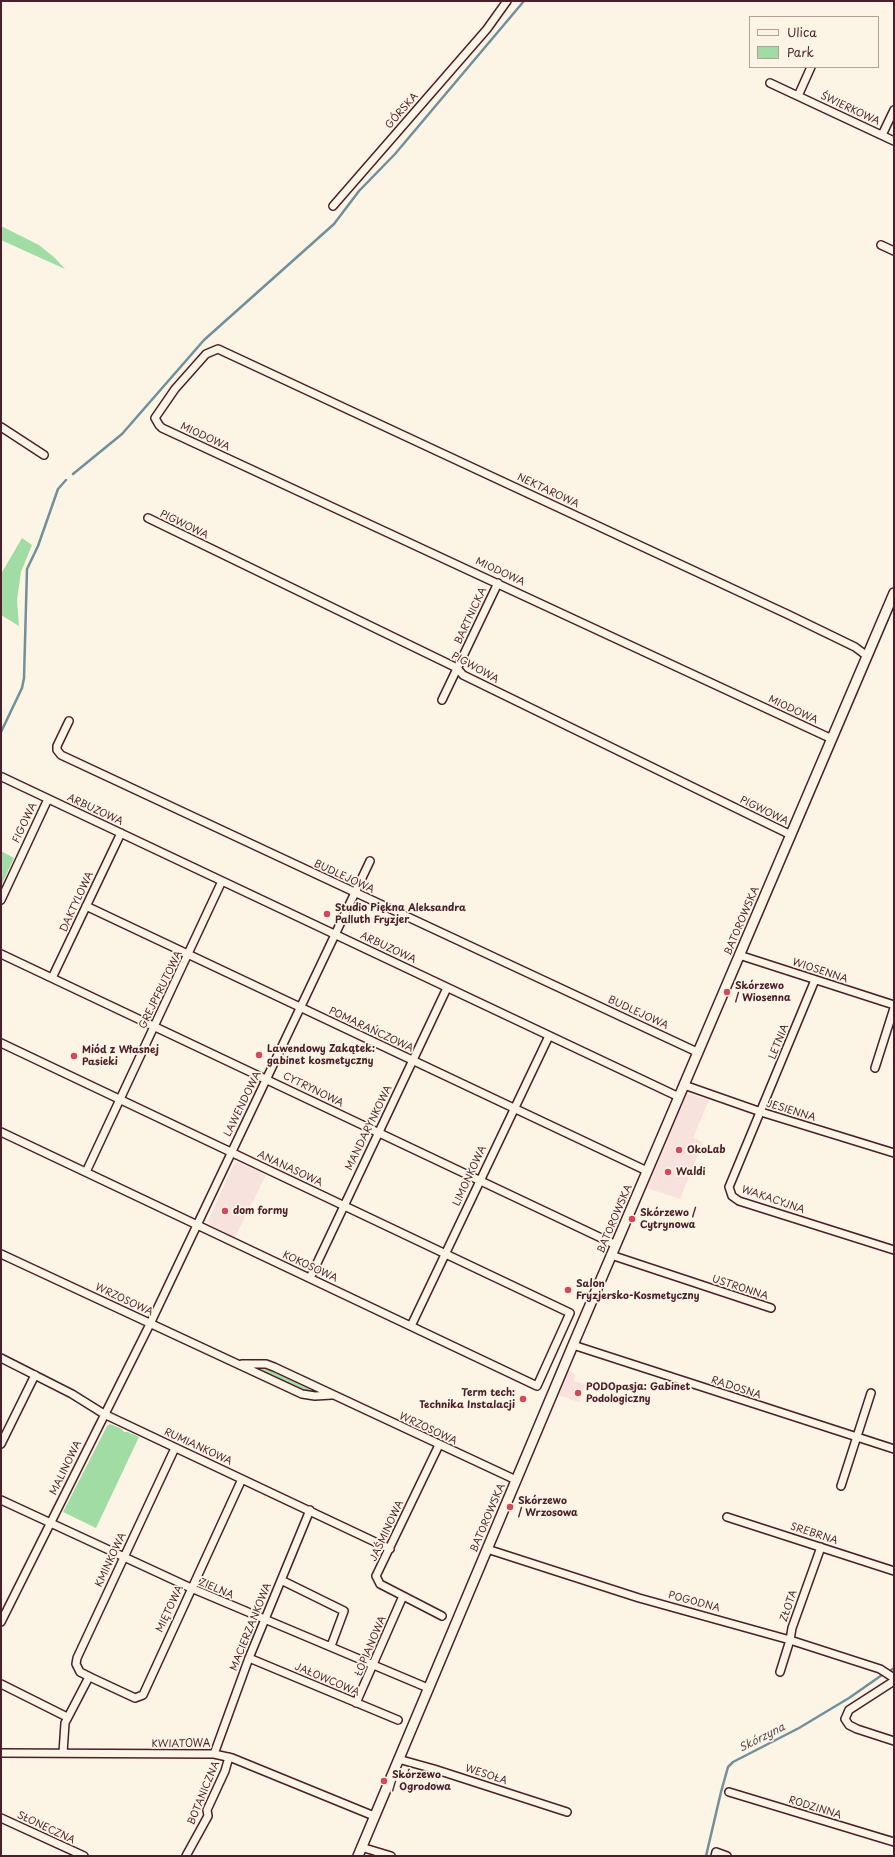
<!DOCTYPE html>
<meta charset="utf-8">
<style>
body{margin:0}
#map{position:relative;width:895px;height:1857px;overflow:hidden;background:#fcf5e5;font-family:"Playpen Sans",sans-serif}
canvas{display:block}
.frame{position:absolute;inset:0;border:2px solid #4a1f2b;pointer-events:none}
.legend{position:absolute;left:749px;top:16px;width:130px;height:52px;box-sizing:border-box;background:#fcf5e5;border:1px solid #b59f9b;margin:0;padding:5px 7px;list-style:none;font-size:12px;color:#4a1f2b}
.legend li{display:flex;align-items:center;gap:8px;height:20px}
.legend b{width:20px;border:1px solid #b59f9b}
</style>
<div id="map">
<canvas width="895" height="1857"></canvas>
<div class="frame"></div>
<ul class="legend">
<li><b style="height:5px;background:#fcf5e5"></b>Ulica</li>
<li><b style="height:11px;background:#a0dca3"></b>Park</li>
</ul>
</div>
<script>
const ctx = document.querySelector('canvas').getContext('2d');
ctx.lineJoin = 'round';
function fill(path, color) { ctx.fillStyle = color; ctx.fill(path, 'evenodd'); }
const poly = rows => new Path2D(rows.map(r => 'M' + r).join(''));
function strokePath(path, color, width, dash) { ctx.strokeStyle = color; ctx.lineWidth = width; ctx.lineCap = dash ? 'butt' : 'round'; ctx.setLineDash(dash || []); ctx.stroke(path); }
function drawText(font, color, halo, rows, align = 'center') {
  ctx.font = font + ' "Playpen Sans",sans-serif'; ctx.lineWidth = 3.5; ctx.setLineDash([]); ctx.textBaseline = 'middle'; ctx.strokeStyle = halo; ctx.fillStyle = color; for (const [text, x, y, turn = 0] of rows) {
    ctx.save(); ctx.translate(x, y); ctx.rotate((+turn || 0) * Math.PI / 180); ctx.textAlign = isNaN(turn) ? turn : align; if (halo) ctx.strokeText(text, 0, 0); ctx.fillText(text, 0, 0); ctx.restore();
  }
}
fill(poly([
 [687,1093,709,1100,693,1138,703,1142,680,1199,647,1188],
 [238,1162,266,1175,235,1237,210,1225,208,1221,234,1164],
 [568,1370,576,1375,574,1381,585,1384,579,1402,558,1395]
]), '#f8e2de');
fill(poly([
 [1,226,39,245,55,258,65,269,1,240],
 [22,538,32,545,21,572,17,600,19,626,1,615,1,574],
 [1,851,14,858,1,886],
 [262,1369,271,1371,317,1393,304,1391,260,1371],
 [110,1424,122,1429,124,1432,128,1432,139,1437,96,1528,63,1512,107,1426]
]), '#a0dca3');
strokePath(poly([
 [73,474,122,434,204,340,334,224,359,191,395,154,524,1],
 [1,732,22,688,24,678,27,569,38,546,58,489,66,480],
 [891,1670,894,1668],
 [706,1856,721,1792,728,1767,733,1762,799,1728,849,1698,882,1675]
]), '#71909b', 2.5);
const minor = poly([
 [770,83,894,141],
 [798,96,811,67],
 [882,135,894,110],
 [333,206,487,29,507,1],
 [881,245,894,251],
 [1,427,44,455],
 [148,518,457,668,463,675,791,835],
 [442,700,498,583],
 [69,721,57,746,57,750,61,755,697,1052],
 [832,739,162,428,159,425,155,418,175,389,206,354,218,349,789,615,855,647,867,656],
 [2,777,679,1097],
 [1,900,48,799],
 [86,906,647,1171],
 [1,954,616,1245],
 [739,955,894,1005],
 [52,978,121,833],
 [815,980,729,1187,732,1196,739,1201,894,1250],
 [1,1043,570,1313,537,1386,1,1132],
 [875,1068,894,1008],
 [684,1085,761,1112,894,1153],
 [86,1172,222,881],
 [1,1254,302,1394,315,1396,332,1395],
 [611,1255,771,1308],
 [310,1278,447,988],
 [411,1326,549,1036],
 [573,1345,894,1449],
 [1,1358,72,1394,104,1414,390,1549],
 [242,1364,266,1364,274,1367,516,1480],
 [1,1444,35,1375],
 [439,1445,376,1576,380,1584,442,1616],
 [175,1448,77,1658,76,1664,80,1672,92,1678,135,1698,143,1695,242,1479],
 [841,1486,871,1393],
 [1,1500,191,1588,428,1688],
 [727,1517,894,1571],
 [487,1549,639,1598,790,1640,880,1669,894,1678],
 [281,1580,344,1611,331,1646],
 [1,1622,150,1324,370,861],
 [249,1658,398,1720],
 [780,1672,790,1640,792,1628,821,1547],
 [894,1681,849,1710,845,1719,849,1725,857,1729,894,1741],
 [1,1684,67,1717],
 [356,1703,403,1596],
 [1,1753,214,1754,232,1758,374,1816],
 [63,1753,65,1723,89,1677],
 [214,1754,249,1658,310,1510],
 [398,1759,434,1769,567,1812],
 [729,1792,894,1842],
 [1,1818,84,1856],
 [361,1847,391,1856],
 [186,1856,208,1816,207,1810,225,1771,229,1757],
 [715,1856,716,1852,727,1856]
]);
const tertiary = poly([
 [358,1856,573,1345,894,593]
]);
strokePath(minor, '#4a1f2b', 10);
strokePath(tertiary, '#4a1f2b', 12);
strokePath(minor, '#fcf5e5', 7);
strokePath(tertiary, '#fcf5e5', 9);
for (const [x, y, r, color] of [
 [327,914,4,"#d1495b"],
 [727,992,4,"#d1495b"],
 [259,1055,4,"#d1495b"],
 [74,1056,4,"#d1495b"],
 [679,1150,4,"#d1495b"],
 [668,1172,4,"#d1495b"],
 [225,1211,4,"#d1495b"],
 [632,1219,4,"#d1495b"],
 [568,1290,4,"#d1495b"],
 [578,1393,4,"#d1495b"],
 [523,1399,4,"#d1495b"],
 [510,1507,4,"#d1495b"],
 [384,1781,4,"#d1495b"]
]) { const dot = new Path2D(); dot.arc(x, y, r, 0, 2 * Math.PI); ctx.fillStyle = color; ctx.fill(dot); strokePath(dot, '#fcf5e5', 1.5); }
drawText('10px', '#4a1f2b', '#fcf5e5', [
 ["ŚWIERKOWA",850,109,25],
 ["GÓRSKA",402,111,-49],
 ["MIODOWA",205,437,25],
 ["NEKTAROWA",548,491,25],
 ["PIGWOWA",184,525,26],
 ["MIODOWA",500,572,25],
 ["BARTNICKA",471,616,-65],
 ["PIGWOWA",475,668,29],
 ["MIODOWA",793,710,25],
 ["ARBUZOWA",95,810,25],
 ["PIGWOWA",764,811,26],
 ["FIGOWA",25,823,-65],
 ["BUDLEJOWA",344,877,25],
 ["DAKTYLOWA",77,902,-65],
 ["BATOROWSKA",742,921,-67],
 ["ARBUZOWA",388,948,25],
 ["WIOSENNA",820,971,18],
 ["GREJPFRUTOWA",161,990,-64],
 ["BUDLEJOWA",638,1013,25],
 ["POMARAŃCZOWA",371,1030,25],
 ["LETNIA",779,1042,-68],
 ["CYTRYNOWA",313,1090,26],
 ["LAWENDOWA",243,1104,-64],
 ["JESIENNA",791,1111,17],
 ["MANDARYNKOWA",369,1128,-64],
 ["ANANASOWA",290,1169,25],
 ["LIMONKOWA",470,1176,-65],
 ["WAKACYJNA",773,1200,19],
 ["BATOROWSKA",615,1219,-67],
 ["KOKOSOWA",310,1267,25],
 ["USTRONNA",740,1288,18],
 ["WRZOSOWA",124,1300,25],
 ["RADOSNA",736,1388,18],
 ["WRZOSOWA",428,1429,25],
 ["RUMIANKOWA",198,1447,25],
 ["MALINOWA",66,1468,-64],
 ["BATOROWSKA",488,1518,-67],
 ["JAŚMINOWA",387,1531,-65],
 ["SREBRNA",814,1534,18],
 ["KMINKOWA",111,1560,-65],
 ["ZIELNA",216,1589,23],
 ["POGODNA",694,1602,15],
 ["ZŁOTA",789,1606,-71],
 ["MIĘTOWA",170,1609,-65],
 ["MACIERZANKOWA",251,1627,-68],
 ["ŁOPIANOWA",371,1646,-67],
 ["JAŁOWCOWA",327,1680,23],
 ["KWIATOWA",181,1744],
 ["WESOŁA",486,1775,18],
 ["BOTANICZNA",204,1793,-68],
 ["RODZINNA",815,1808,17],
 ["SŁONECZNA",46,1828,25]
]);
drawText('bold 10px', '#4a1f2b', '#fcf5e5', [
 ["Studio Piękna Aleksandra",335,908],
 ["Palluth Fryzjer",335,920],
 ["Skórzewo",735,986],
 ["/ Wiosenna",735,998],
 ["Lawendowy Zakątek:",267,1049],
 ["gabinet kosmetyczny",267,1061],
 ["Miód z Własnej",82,1050],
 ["Pasieki",82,1062],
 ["OkoLab",687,1150],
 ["Waldi",676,1172],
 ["dom formy",233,1211],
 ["Skórzewo /",640,1213],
 ["Cytrynowa",640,1225],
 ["Salon",576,1284],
 ["Fryzjersko-Kosmetyczny",576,1296],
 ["PODOpasja: Gabinet",586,1387],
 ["Podologiczny",586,1399],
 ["Term tech:",515,1393,"right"],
 ["Technika Instalacji",515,1405,"right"],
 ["Skórzewo",518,1501],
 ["/ Wrzosowa",518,1513],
 ["Skórzewo",392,1775],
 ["/ Ogrodowa",392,1787]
], 'left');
drawText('italic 11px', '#5a4e5a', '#fcf5e5', [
 ["Skórzyna",762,1738,-27]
]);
</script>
